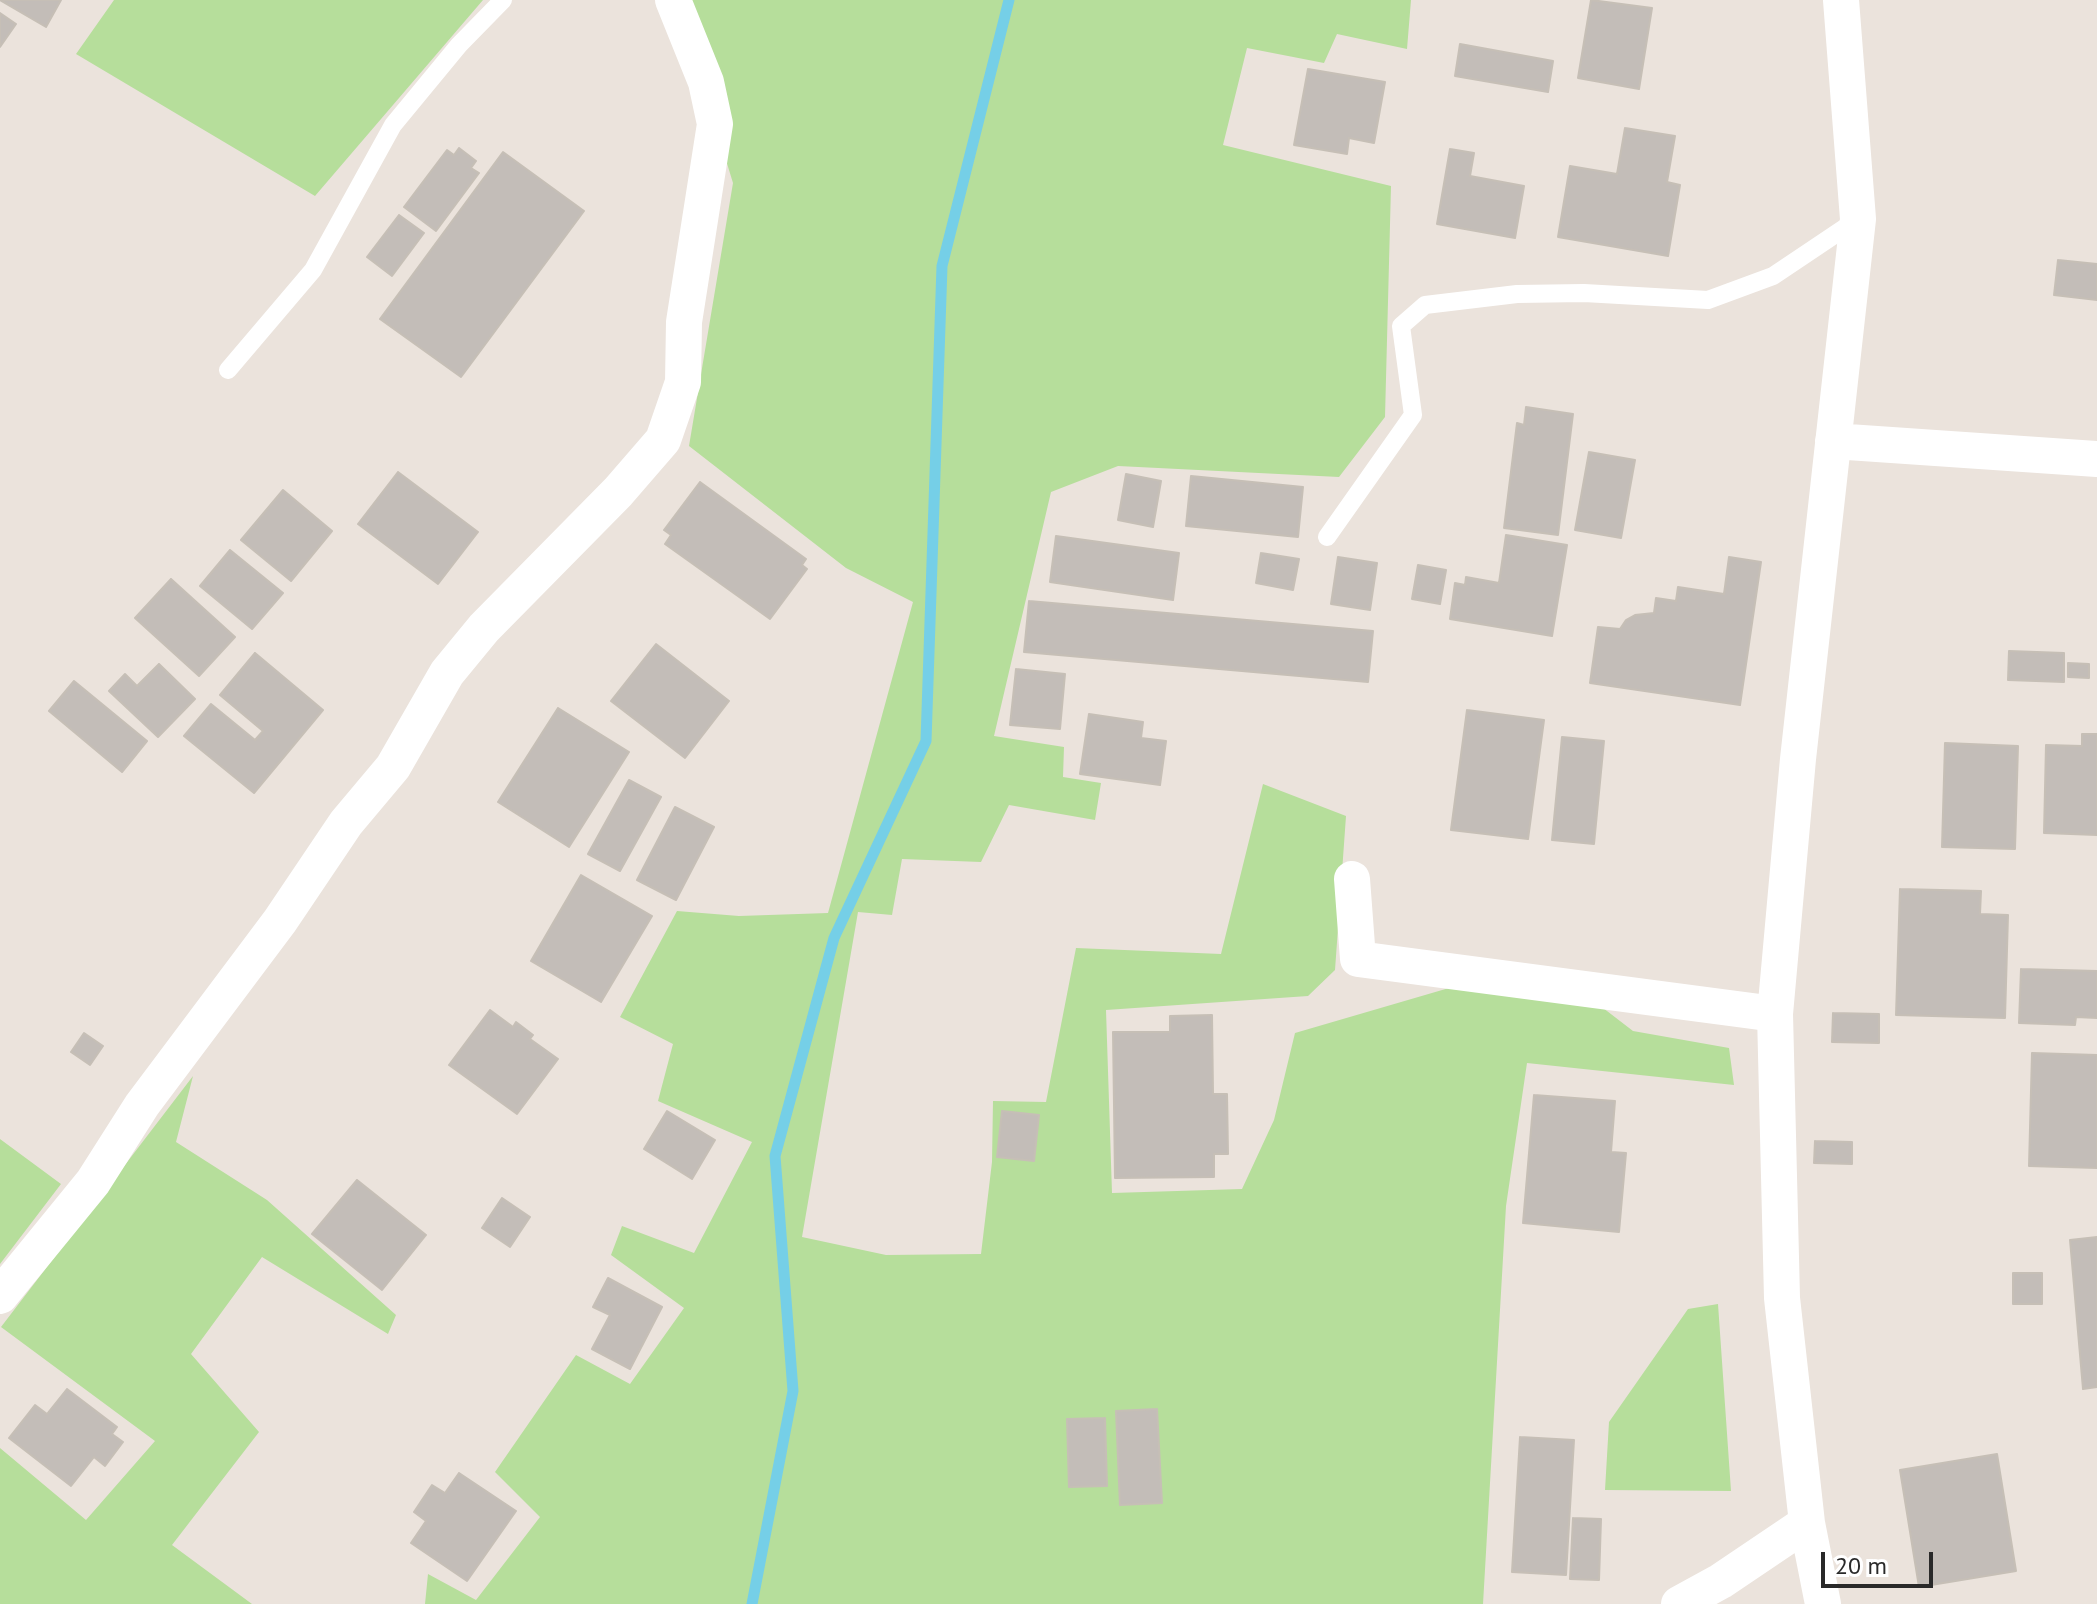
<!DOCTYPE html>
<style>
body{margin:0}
#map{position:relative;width:2097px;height:1604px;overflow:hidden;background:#ebe3dc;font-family:"PT Sans",sans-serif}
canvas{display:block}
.scale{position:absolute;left:1821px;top:1552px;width:112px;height:36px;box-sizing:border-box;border:4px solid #292929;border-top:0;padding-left:10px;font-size:24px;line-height:28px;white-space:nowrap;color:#292929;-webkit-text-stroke:6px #fff;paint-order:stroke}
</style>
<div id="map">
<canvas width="2097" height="1604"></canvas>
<div class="scale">20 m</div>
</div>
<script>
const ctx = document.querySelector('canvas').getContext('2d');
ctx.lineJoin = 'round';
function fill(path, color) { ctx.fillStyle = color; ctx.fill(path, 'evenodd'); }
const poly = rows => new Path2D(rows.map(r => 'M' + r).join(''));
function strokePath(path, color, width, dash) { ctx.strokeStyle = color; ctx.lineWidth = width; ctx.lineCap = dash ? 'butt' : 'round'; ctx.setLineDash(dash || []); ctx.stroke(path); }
fill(poly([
 [114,0,483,0,315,196,76,54],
 [677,0,1411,0,1407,49,1337,34,1324,63,1247,48,1223,145,1391,186,1385,417,1339,477,1118,466,1051,492,994,736,1064,747,1063,777,1101,783,1095,820,1009,805,981,862,902,859,892,915,858,912,802,1237,886,1255,981,1254,992,1162,993,1101,1046,1102,1076,948,1221,954,1263,784,1346,816,1335,970,1308,996,1106,1010,1112,1193,1242,1189,1274,1120,1295,1033,1449,988,1594,1001,1633,1031,1729,1048,1734,1085,1527,1063,1506,1206,1483,1604,425,1604,428,1574,476,1600,540,1517,495,1472,576,1355,630,1384,684,1308,611,1255,622,1226,694,1253,752,1142,658,1101,673,1044,620,1017,677,911,739,916,828,913,913,602,846,568,689,446,733,183],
 [193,1076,176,1142,267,1200,396,1315,388,1334,262,1257,191,1354,259,1432,172,1545,252,1604,0,1604,0,1448,86,1520,155,1441,1,1327],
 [0,1139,61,1184,0,1264],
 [1718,1304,1731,1491,1605,1490,1609,1422,1688,1309]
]), '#b6de9b');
strokePath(poly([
 [752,1604,793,1391,775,1156,834,938,926,741,942,266,1009,0]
]), '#75cfe7', 11);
const building = poly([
 [0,0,61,0,46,27,0,0],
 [1591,0,1652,8,1639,89,1578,78,1591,0],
 [0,13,16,24,0,47,0,13],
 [1460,44,1553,61,1548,92,1455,76,1460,44],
 [1308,69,1385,82,1374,143,1349,138,1347,154,1294,145,1308,69],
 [1625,128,1675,136,1667,182,1680,185,1668,256,1558,237,1570,166,1617,174,1625,128],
 [459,148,476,161,471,168,479,173,436,231,404,207,447,150,454,155,459,148],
 [1450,149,1474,153,1470,176,1524,186,1515,238,1437,224,1450,149],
 [503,152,584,211,461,377,380,319,503,152],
 [399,215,424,233,392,276,367,257,399,215],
 [2058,260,2097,264,2097,300,2054,295,2058,260],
 [1526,407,1573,414,1558,535,1504,528,1517,423,1524,425,1526,407],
 [1589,452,1635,460,1621,538,1575,530,1589,452],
 [398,472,478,532,438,584,358,524,398,472],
 [1126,474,1161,481,1153,527,1118,520,1126,474],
 [1191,476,1303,487,1298,537,1186,526,1191,476],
 [700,482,806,559,802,565,807,569,770,619,665,544,671,535,664,530,700,482],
 [283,490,332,531,291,581,241,540,283,490],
 [1506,535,1567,545,1552,636,1450,619,1455,583,1465,585,1466,577,1499,583,1506,535],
 [1056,536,1179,553,1173,600,1050,582,1056,536],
 [230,550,283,593,252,629,200,586,230,550],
 [1261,553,1299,559,1293,590,1256,583,1261,553],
 [1338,557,1377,563,1370,610,1331,604,1338,557],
 [1729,557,1761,562,1740,705,1590,683,1598,627,1620,629,1626,620,1635,615,1654,613,1656,598,1676,601,1678,587,1724,594,1729,557],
 [1418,565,1446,570,1440,604,1412,599,1418,565],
 [171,579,235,637,199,676,135,618,171,579],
 [1029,601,1373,631,1368,682,1024,652,1029,601],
 [656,644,729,701,685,758,611,701,656,644],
 [2009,651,2064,653,2064,682,2008,680,2009,651],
 [255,653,323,710,254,793,184,736,211,704,255,740,263,731,220,695,255,653],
 [2068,663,2089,664,2089,678,2068,677,2068,663],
 [159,664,195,699,158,737,109,691,125,674,137,686,159,664],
 [1016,669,1065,674,1060,729,1010,725,1016,669],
 [74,681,147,741,122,772,49,711,74,681],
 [558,708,629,752,569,847,498,802,558,708],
 [1467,710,1544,720,1528,839,1451,830,1467,710],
 [1089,714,1143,722,1141,738,1166,741,1160,785,1080,774,1089,714],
 [2082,734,2097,734,2097,835,2044,833,2046,745,2082,746,2082,734],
 [1562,737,1604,741,1594,844,1552,840,1562,737],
 [1945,743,2018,746,2015,849,1942,847,1945,743],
 [629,780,661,797,620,871,588,854,629,780],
 [675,807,714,827,676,900,637,880,675,807],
 [581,875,652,916,601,1002,531,961,581,875],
 [1900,889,1981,891,1980,914,2008,915,2005,1018,1896,1015,1900,889],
 [2021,969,2097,971,2097,1018,2076,1017,2075,1025,2019,1023,2021,969],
 [490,1010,513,1027,516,1022,533,1035,530,1039,558,1059,517,1114,449,1065,490,1010],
 [1833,1013,1879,1014,1879,1043,1832,1042,1833,1013],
 [1212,1015,1213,1094,1227,1094,1228,1154,1214,1154,1214,1177,1115,1178,1113,1032,1170,1032,1170,1016,1212,1015],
 [84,1033,103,1046,90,1065,71,1052,84,1033],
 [2032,1053,2097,1055,2097,1168,2029,1166,2032,1053],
 [1534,1095,1615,1101,1611,1152,1626,1153,1619,1232,1523,1223,1534,1095],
 [667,1111,715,1140,692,1179,644,1149,667,1111],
 [1002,1111,1039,1115,1034,1161,997,1157,1002,1111],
 [1815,1141,1852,1142,1852,1164,1814,1163,1815,1141],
 [357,1180,426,1235,382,1290,312,1234,357,1180],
 [502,1198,530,1217,510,1247,482,1228,502,1198],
 [2097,1237,2097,1387,2083,1389,2070,1240,2097,1237],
 [2013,1273,2042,1273,2042,1304,2013,1304,2013,1273],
 [608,1278,662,1307,630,1369,592,1349,610,1315,593,1307,608,1278],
 [67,1389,117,1427,112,1434,123,1442,105,1466,94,1457,71,1486,9,1438,35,1405,47,1414,67,1389],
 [1157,1409,1162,1503,1120,1505,1116,1411,1157,1409],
 [1105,1418,1107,1486,1069,1487,1067,1419,1105,1418],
 [1520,1437,1574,1440,1566,1575,1512,1572,1520,1437],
 [1997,1454,2016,1571,1919,1587,1900,1470,1997,1454],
 [459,1473,516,1511,467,1581,411,1543,426,1521,414,1512,432,1485,445,1493,459,1473],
 [1573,1518,1601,1519,1599,1580,1570,1579,1573,1518]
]);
fill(building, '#c3bdb8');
strokePath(building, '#c6bfb6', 2);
strokePath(poly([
 [228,370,313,270,393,125,459,45,503,0],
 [1327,537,1413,415,1401,326,1425,305,1517,294,1584,293,1708,300,1773,276,1858,219]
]), '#fff', 18);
strokePath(poly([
 [1833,441,2097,459],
 [1352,879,1358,959,1775,1014],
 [0,1296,93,1182,142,1105,280,921,346,823,393,767,447,673,484,628,618,492,663,440,683,382,684,322,715,124,706,82,673,0],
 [1679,1604,1721,1581,1807,1523],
 [1823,1604,1807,1523,1782,1298,1775,1014,1798,759,1858,219,1841,0]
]), '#fff', 36);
</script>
